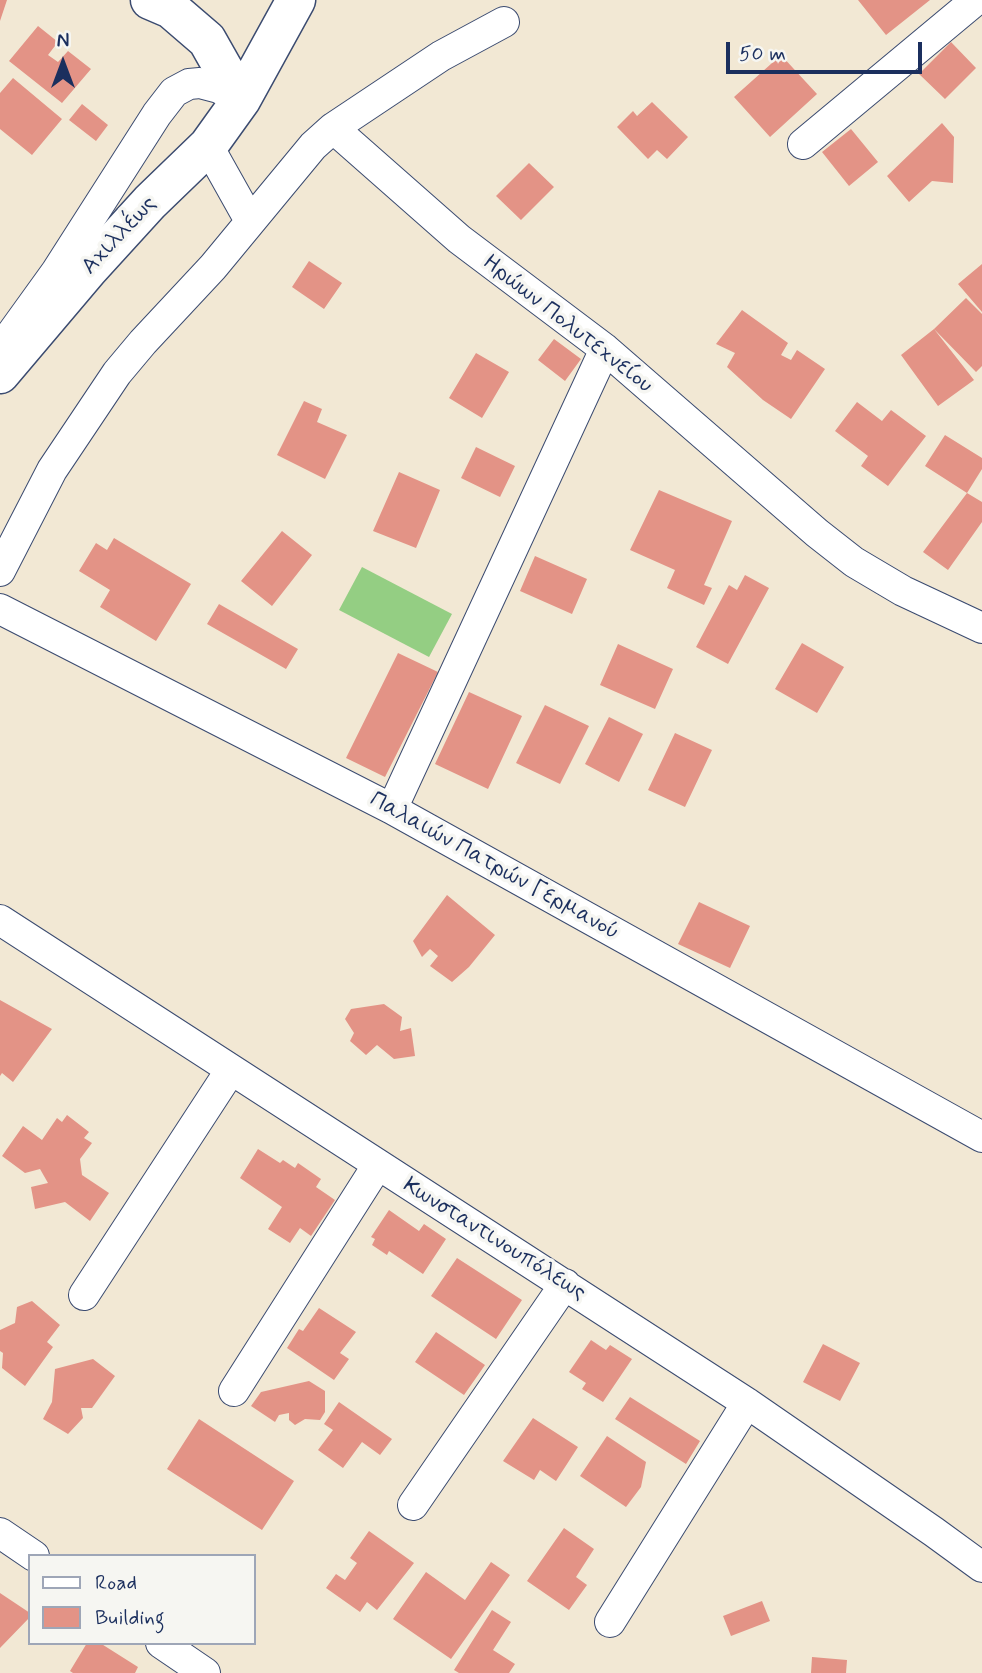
<!DOCTYPE html>
<meta charset="utf-8">
<style>
body{margin:0}
#map{position:relative;width:982px;height:1673px;overflow:hidden;background:#f2e8d4;font-family:Mynerve,sans-serif}
canvas{display:block}
.legend{position:absolute;left:28px;top:1554px;width:228px;height:91px;box-sizing:border-box;background:#f6f6f2;border:2px solid #9ea6b7;margin:0;padding:9px 12px;list-style:none;font-size:21px;color:#1b2f5e}
.legend li{display:flex;align-items:center;gap:14px;height:35px}
.legend b{width:35px;border:2px solid #9ea6b7}
.north{position:absolute;left:28px;top:28px;width:70px;height:70px;-webkit-text-stroke:5px #f6f6f2;paint-order:stroke;rotate:0deg;font-size:19px;font-weight:700;line-height:28px;text-align:center;color:#1b2f5e}
.north::after{content:'';display:block;margin:auto;width:24px;height:32px;background:#1b2f5e;clip-path:polygon(50% 0,100% 100%,50% 72%,0 100%)}
.scale{position:absolute;left:726px;top:42px;width:196px;height:32px;box-sizing:border-box;border:4px solid #1b2f5e;border-top:0;padding-left:9px;font-size:21px;line-height:24px;white-space:nowrap;color:#1b2f5e;-webkit-text-stroke:5px #f6f6f2;paint-order:stroke}
</style>
<div id="map">
<canvas width="982" height="1673"></canvas>
<ul class="legend">
<li><b style="height:9px;background:#fff"></b>Road</li>
<li><b style="height:19px;background:#e39386"></b>Building</li>
</ul>
<div class="north">N</div>
<div class="scale">50 m</div>
</div>
<script>
const ctx = document.querySelector('canvas').getContext('2d');
ctx.lineJoin = 'round';
function fill(path, color) { ctx.fillStyle = color; ctx.fill(path, 'evenodd'); }
const poly = rows => new Path2D(rows.map(r => 'M' + r).join(''));
function strokePath(path, color, width, dash) { ctx.strokeStyle = color; ctx.lineWidth = width; ctx.lineCap = dash ? 'butt' : 'round'; ctx.setLineDash(dash || []); ctx.stroke(path); }
function drawText(font, color, halo, rows, align = 'center') {
  ctx.font = font + ' Mynerve,sans-serif'; ctx.lineWidth = 7; ctx.setLineDash([]); ctx.textBaseline = 'middle'; ctx.strokeStyle = halo; ctx.fillStyle = color; for (const [text, x, y, turn = 0] of rows) {
    ctx.save(); ctx.translate(x, y); ctx.rotate((+turn || 0) * Math.PI / 180); ctx.textAlign = isNaN(turn) ? turn : align; if (halo) ctx.strokeText(text, 0, 0); ctx.fillText(text, 0, 0); ctx.restore();
  }
}
fill(poly([
 [362,567,452,614,429,657,339,610]
]), '#94ce83');
fill(poly([
 [0,0,7,0,0,21],
 [858,0,930,0,886,35],
 [38,26,58,42,48,55,58,62,68,51,91,69,62,103,9,61],
 [951,42,976,68,945,99,919,74],
 [781,55,817,94,770,137,734,97],
 [13,78,62,119,32,155,0,129,0,93],
 [652,102,688,137,667,159,657,150,648,159,617,127,633,111,637,116],
 [82,104,108,125,96,141,69,120],
 [942,123,954,137,953,183,932,181,909,202,887,176],
 [851,129,878,162,849,186,822,152],
 [529,163,554,187,521,220,496,196],
 [309,261,342,283,324,309,292,287],
 [982,264,982,312,958,284],
 [966,298,982,314,982,366,976,372,934,329],
 [742,310,788,343,781,355,791,360,797,350,825,369,791,419,763,400,727,367,735,353,716,344],
 [934,329,974,380,938,406,901,355],
 [554,339,581,359,565,381,538,360],
 [476,353,509,372,482,418,449,398],
 [304,401,322,409,317,422,347,435,325,479,277,455],
 [857,402,882,421,891,410,926,436,888,486,861,466,868,456,835,431],
 [945,435,982,458,982,469,967,493,982,502,982,522,948,570,923,552,967,493,925,466],
 [476,447,515,466,500,497,461,478],
 [399,472,440,490,416,548,373,531],
 [659,490,732,521,704,585,712,588,704,605,667,588,675,570,630,550],
 [282,531,312,555,272,606,241,581],
 [114,538,191,584,156,641,100,607,110,590,79,571,96,543,107,550],
 [535,556,587,579,572,614,520,591],
 [745,575,769,588,728,664,696,647,729,585,737,590],
 [219,604,298,649,286,669,207,624],
 [802,643,844,667,817,713,775,689],
 [618,644,673,669,655,709,600,685],
 [398,653,438,672,385,777,346,758],
 [469,692,522,716,488,789,435,764],
 [545,705,589,726,560,784,516,763],
 [609,717,643,734,619,782,585,764],
 [675,733,712,750,685,807,648,790],
 [447,895,495,935,469,967,452,982,430,966,438,956,430,949,422,957,413,941],
 [699,902,750,926,730,968,678,944],
 [0,1000,52,1029,13,1082,2,1073,0,1076],
 [384,1004,402,1017,400,1031,411,1028,415,1056,394,1059,377,1045,366,1055,350,1041,354,1033,345,1019,351,1009],
 [67,1115,89,1132,84,1138,92,1143,80,1159,82,1175,109,1193,90,1221,65,1202,35,1209,31,1187,48,1183,40,1169,25,1173,2,1156,23,1126,42,1140,57,1118,62,1122],
 [258,1149,280,1163,283,1160,295,1168,298,1163,321,1179,316,1187,335,1200,311,1236,300,1228,290,1243,268,1229,282,1207,240,1178],
 [389,1210,419,1231,424,1224,446,1239,423,1274,389,1251,387,1255,372,1245,375,1239,371,1237],
 [457,1258,522,1300,496,1339,431,1296],
 [32,1301,60,1325,47,1342,53,1347,25,1386,2,1368,3,1353,0,1351,0,1330,15,1323,17,1307],
 [319,1308,356,1332,340,1353,349,1359,334,1380,287,1348,299,1329,303,1331],
 [436,1332,485,1365,464,1395,415,1362],
 [591,1340,606,1350,610,1345,632,1359,603,1402,582,1389,586,1383,569,1372],
 [823,1344,860,1363,840,1401,803,1382],
 [93,1359,115,1376,92,1408,81,1408,83,1418,68,1434,43,1419,52,1402,55,1369],
 [309,1381,325,1391,325,1412,320,1420,305,1419,295,1425,289,1420,289,1413,279,1415,275,1422,251,1406,261,1392],
 [630,1397,700,1441,686,1464,615,1419],
 [339,1402,392,1439,380,1455,362,1442,343,1468,318,1450,333,1430,324,1424],
 [533,1418,578,1447,556,1481,540,1470,534,1480,503,1461],
 [199,1419,294,1481,262,1530,167,1469],
 [607,1436,646,1462,641,1487,626,1507,580,1476],
 [564,1528,594,1549,576,1577,587,1585,569,1610,527,1581],
 [369,1531,414,1563,377,1610,367,1602,360,1612,326,1588,336,1574,345,1580,357,1563,350,1558],
 [491,1562,510,1575,451,1659,393,1619,426,1572,465,1600],
 [0,1593,30,1613,30,1617,0,1648],
 [762,1601,770,1621,731,1636,723,1616],
 [492,1610,511,1622,493,1650,515,1664,509,1673,459,1673,454,1670],
 [87,1643,100,1643,138,1667,135,1673,73,1673,70,1671],
 [812,1657,847,1660,846,1673,811,1673]
]), '#e39386');
const minor = poly([
 [333,128,441,56,504,22],
 [803,144,976,0],
 [208,146,250,221],
 [2,347,56,272,157,114,174,92,189,84,200,83,219,88,241,100],
 [0,571,52,470,117,373,143,342,213,267,313,146,333,128,459,239,605,349,817,533,854,562,903,591,982,628],
 [0,609,392,809,982,1137],
 [392,809,605,349],
 [0,920,747,1403,934,1532,982,1567],
 [84,1295,230,1071],
 [234,1391,377,1166],
 [413,1505,565,1284],
 [0,1533,34,1556],
 [610,1622,747,1403],
 [161,1643,205,1673]
]);
const tertiary = poly([
 [150,0,171,9,207,40,241,100],
 [0,374,88,270,150,202,208,146,241,100,296,0]
]);
strokePath(minor, '#3b4b70', 32);
strokePath(tertiary, '#3b4b70', 41);
strokePath(minor, '#fff', 30);
strokePath(tertiary, '#fff', 38);
drawText('23px', '#1b2f5e', '#f6f6f2', [
 ["Αχιλλέως",120,236,-47],
 ["Ηρώων Πολυτεχνείου",567,325,38],
 ["Παλαιών Πατρών Γερμανού",494,867,29],
 ["Κωνσταντινουπόλεως",494,1240,32]
]);
</script>
